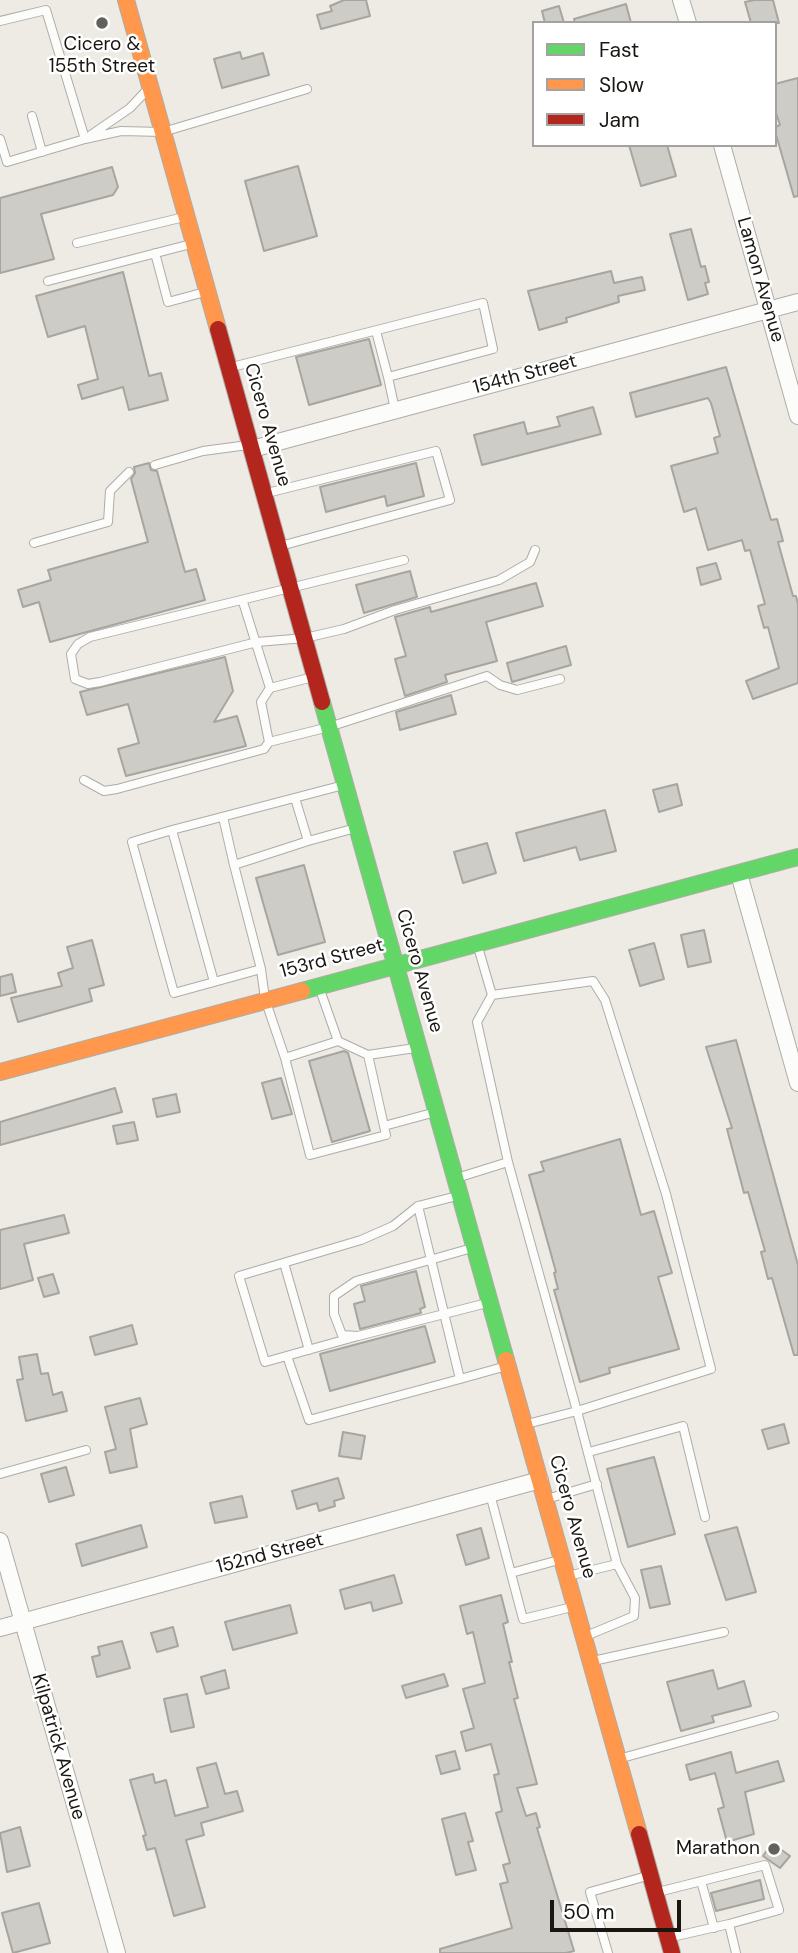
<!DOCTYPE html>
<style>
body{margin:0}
#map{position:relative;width:798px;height:1953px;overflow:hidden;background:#eeebe4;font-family:"DM Sans",sans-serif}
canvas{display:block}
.legend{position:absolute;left:532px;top:21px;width:245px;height:126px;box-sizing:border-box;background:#fff;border:2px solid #a3a2a0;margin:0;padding:9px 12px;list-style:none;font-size:21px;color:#191612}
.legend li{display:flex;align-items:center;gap:14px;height:35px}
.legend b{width:35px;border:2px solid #a3a2a0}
.scale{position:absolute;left:550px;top:1900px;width:131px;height:32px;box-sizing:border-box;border:4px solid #191612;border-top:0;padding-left:9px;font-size:21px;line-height:24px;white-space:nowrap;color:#191612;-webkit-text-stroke:5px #fff;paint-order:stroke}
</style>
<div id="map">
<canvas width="798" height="1953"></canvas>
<ul class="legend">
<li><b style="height:9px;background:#63d668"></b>Fast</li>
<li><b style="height:9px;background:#ff974d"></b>Slow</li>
<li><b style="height:9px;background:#b3261e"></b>Jam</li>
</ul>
<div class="scale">50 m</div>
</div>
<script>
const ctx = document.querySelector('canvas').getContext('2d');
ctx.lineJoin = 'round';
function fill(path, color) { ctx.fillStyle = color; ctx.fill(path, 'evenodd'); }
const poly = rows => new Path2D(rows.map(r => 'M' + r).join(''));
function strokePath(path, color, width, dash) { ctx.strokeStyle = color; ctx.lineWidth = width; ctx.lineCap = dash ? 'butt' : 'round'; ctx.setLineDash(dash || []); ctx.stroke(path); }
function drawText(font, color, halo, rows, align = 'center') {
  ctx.font = font + ' "DM Sans",sans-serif'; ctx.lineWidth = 5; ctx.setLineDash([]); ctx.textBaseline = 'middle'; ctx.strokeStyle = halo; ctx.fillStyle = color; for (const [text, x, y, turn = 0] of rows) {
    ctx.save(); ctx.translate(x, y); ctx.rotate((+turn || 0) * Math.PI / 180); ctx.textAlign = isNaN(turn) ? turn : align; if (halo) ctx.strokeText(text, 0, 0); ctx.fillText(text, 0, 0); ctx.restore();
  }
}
const building = poly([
 [344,0,366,0,370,16,321,29,317,15,332,11,330,6,344,0],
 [754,0,773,0,779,23,751,23,745,2,754,0],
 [626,4,631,23,575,23,574,19,626,4],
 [559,6,564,23,545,23,542,11,559,6],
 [240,52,242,59,263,53,269,75,222,88,214,59,240,52],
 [798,78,798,196,794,197,775,131,775,127,780,125,775,110,775,84,798,78],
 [629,145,667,145,676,176,641,186,629,145],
 [298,166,317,236,264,251,245,181,298,166],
 [112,167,118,187,113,195,41,214,54,259,0,273,0,198,112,167],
 [691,229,701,267,705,266,709,282,705,283,708,294,688,300,670,234,691,229],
 [611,271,614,283,642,277,645,290,618,296,619,302,566,318,567,322,539,330,528,291,611,271],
 [123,272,149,376,161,373,168,400,129,410,123,387,82,399,78,385,98,379,85,326,48,337,36,296,123,272],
 [369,339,381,385,309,405,296,357,369,339],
 [726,367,771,520,777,519,783,541,778,542,793,596,796,596,798,604,798,683,753,699,746,681,779,668,768,627,764,628,758,606,765,604,750,550,745,551,742,540,708,550,696,508,684,512,671,466,718,453,714,438,720,436,711,403,708,398,636,417,630,393,726,367],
 [593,407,601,434,482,465,474,435,524,422,527,434,560,426,557,417,593,407],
 [149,463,151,470,157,471,185,572,196,569,205,600,50,642,39,602,23,607,18,590,51,580,48,570,148,542,131,479,135,473,134,467,149,463],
 [416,463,424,496,387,506,385,496,326,512,320,487,416,463],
 [716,563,721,579,701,585,697,568,716,563],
 [410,571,417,597,364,613,356,585,410,571],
 [536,583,543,606,486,622,497,661,445,675,447,682,405,696,395,659,406,656,395,617,430,607,431,612,536,583],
 [566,646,571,665,512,682,507,663,566,646],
 [225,657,233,691,214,722,237,716,246,746,126,776,118,749,139,743,128,704,87,715,80,692,225,657],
 [451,695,456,714,400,730,396,712,451,695],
 [677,784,682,805,659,812,653,790,677,784],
 [605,810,616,851,580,860,576,847,524,861,516,833,605,810],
 [487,843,496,873,463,883,454,852,487,843],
 [304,865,325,942,278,955,256,878,304,865],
 [704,930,711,962,688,967,681,935,704,930],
 [92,940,104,985,89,989,92,1001,18,1022,11,998,62,986,58,973,73,968,67,947,92,940],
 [654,943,664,979,640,986,629,950,654,943],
 [12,974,16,992,0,996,0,977,12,974],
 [736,1040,798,1265,798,1355,794,1355,772,1278,768,1279,761,1252,765,1251,748,1192,744,1193,727,1129,732,1128,706,1047,736,1040],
 [344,1051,348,1053,370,1131,332,1142,309,1061,344,1051],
 [281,1078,292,1114,272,1119,262,1083,281,1078],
 [115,1088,122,1112,0,1145,0,1122,115,1088],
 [176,1094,180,1112,157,1117,153,1099,176,1094],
 [134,1122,138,1140,117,1144,113,1126,134,1122],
 [620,1139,641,1215,654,1211,672,1273,658,1277,679,1349,609,1368,610,1373,580,1382,554,1290,558,1289,554,1273,556,1272,529,1175,544,1171,541,1162,620,1139],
 [64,1215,69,1233,24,1244,33,1280,0,1289,0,1230,64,1215],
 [416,1271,425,1307,420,1309,421,1313,360,1329,354,1304,365,1301,361,1286,416,1271],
 [53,1274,59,1293,44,1297,38,1278,53,1274],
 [132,1325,137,1344,95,1355,90,1337,132,1325],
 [425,1326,435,1362,330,1391,320,1354,425,1326],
 [37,1354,41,1374,48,1373,53,1395,62,1392,67,1411,26,1421,17,1380,23,1379,19,1357,37,1354],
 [140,1398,147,1424,130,1429,137,1467,110,1473,105,1452,116,1449,105,1407,140,1398],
 [784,1424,789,1443,768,1449,762,1430,784,1424],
 [343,1432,365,1436,361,1459,339,1456,343,1432],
 [654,1457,675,1534,628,1547,607,1469,654,1457],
 [66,1467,74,1495,49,1502,41,1474,66,1467],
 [338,1478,344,1498,334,1501,335,1506,319,1511,317,1503,297,1509,292,1491,338,1478],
 [242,1496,247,1517,215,1523,210,1503,242,1496],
 [141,1525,147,1547,82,1566,76,1544,141,1525],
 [737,1527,756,1592,726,1600,705,1535,737,1527],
 [481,1528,489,1558,466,1565,457,1535,481,1528],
 [661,1566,670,1604,650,1608,641,1570,661,1566],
 [394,1575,402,1603,373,1611,371,1602,345,1609,340,1590,394,1575],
 [501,1595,508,1622,503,1624,512,1662,509,1662,518,1698,514,1699,537,1784,517,1788,526,1816,536,1813,540,1827,537,1828,574,1951,566,1953,440,1953,440,1949,512,1928,500,1884,508,1882,503,1865,510,1863,496,1813,502,1811,494,1775,499,1774,491,1744,466,1751,461,1732,474,1728,463,1689,485,1683,473,1632,467,1634,460,1606,501,1595],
 [290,1605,297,1633,233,1650,225,1622,290,1605],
 [173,1627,178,1646,157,1652,151,1633,173,1627],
 [122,1641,130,1668,97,1677,92,1657,100,1655,98,1647,122,1641],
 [225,1670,229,1688,206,1694,201,1677,225,1670],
 [713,1670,718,1689,744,1681,751,1706,712,1716,714,1722,681,1731,667,1682,713,1670],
 [444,1674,448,1686,406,1698,402,1686,444,1674],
 [187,1694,194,1727,171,1732,164,1699,187,1694],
 [455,1751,460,1769,441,1774,436,1756,455,1751],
 [731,1752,736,1773,778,1761,784,1781,745,1792,754,1834,727,1842,718,1809,724,1807,715,1773,690,1780,686,1765,731,1752],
 [216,1763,225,1794,237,1791,243,1811,201,1823,204,1835,186,1840,205,1907,174,1916,155,1848,147,1850,143,1836,146,1835,130,1780,153,1774,155,1783,166,1780,175,1816,208,1807,197,1768,216,1763],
 [465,1813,473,1841,468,1842,476,1870,456,1875,442,1819,465,1813],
 [20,1827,30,1866,7,1872,0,1833,20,1827],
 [772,1843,790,1856,780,1868,763,1856,772,1843],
 [760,1880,764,1899,716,1911,711,1893,760,1880],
 [39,1903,50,1943,13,1953,2,1913,39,1903]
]);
fill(building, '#ceccc6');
strokePath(building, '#a6a59f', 2);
const lane = poly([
 [0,21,46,10,85,139,7,162,0,139],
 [147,90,130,108,85,139,121,131,163,132,307,89],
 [32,116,42,152],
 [77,243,184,217],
 [155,253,168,302,205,292],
 [48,281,191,244],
 [376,331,388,377],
 [232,367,483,303,493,349,388,377,395,410],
 [155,465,203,451,248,445],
 [267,493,436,451,450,500,284,545],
 [34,543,108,522,110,491,129,472],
 [404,560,90,637,78,644,71,654,75,679,88,684,100,682,257,642,305,638,344,629,395,610,499,580,530,562,535,550],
 [243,602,270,688,261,702,269,742,329,727,487,676,500,685,517,690,560,679],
 [270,688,313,677],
 [84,780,104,791,117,789,264,749,269,742],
 [223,817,234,865],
 [172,830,132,842,174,993,214,982],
 [308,841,352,829],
 [478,947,492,995,593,981,605,1000,666,1194,711,1369,577,1411,508,1162],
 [261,969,234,865,308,841,295,798],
 [319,987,338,1041,368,1055,415,1048],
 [338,1041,285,1058,265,999,261,969,214,982,172,830,340,786],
 [368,1055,384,1126,432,1113],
 [285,1058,310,1155,386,1135,384,1126],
 [460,1177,508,1162,477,1022,492,995],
 [457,1196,418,1206,460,1379,503,1367],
 [472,1248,356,1281,334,1296,334,1314,342,1335,358,1336,487,1303],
 [284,1263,309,1350],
 [358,1336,265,1362,239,1276,361,1240,393,1226,418,1206],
 [287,1356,309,1420,460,1379],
 [527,1424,577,1411,617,1564,635,1598,634,1616,586,1636],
 [589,1452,683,1426,705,1517],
 [0,1474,86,1450],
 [490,1494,523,1619,572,1607],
 [550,1498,597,1484],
 [511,1573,559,1560],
 [572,1575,617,1564],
 [593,1661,724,1632],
 [622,1758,774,1716],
 [701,1881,714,1928],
 [658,1892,765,1865,779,1910,729,1924],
 [672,1937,729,1924,736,1953],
 [608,1953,590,1892,647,1876]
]);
const street = poly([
 [681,0,688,23],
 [722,145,798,416],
 [252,449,798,302],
 [739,874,798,1083],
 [0,1541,117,1953],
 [0,1628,540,1480]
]);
const fast = poly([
 [322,702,506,1360],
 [302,991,798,857]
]);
const slow = poly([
 [126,0,218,329],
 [0,1072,302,991],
 [506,1360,639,1834]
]);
const jam = poly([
 [218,329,322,702],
 [639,1834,672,1953]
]);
strokePath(lane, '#afaca7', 10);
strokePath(street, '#afaca7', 18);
strokePath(fast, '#afaca7', 18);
strokePath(slow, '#afaca7', 18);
strokePath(jam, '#afaca7', 18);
strokePath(lane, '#fcfcfb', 8);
strokePath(street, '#fcfcfb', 16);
strokePath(fast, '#63d668', 16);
strokePath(slow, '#ff974d', 16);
strokePath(jam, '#b3261e', 16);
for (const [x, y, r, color] of [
 [102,23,7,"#64615c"],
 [774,1849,7,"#64615c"]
]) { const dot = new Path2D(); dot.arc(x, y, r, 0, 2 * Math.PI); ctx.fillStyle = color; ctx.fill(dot); strokePath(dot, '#fff', 2.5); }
drawText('19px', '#191612', '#fff', [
 ["Cicero &",102,45],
 ["155th Street",102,67],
 ["Marathon",760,1849,"right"]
]);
drawText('19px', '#191612', '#fff', [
 ["Lamon Avenue",760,280,74],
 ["154th Street",525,375,-15],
 ["Cicero Avenue",267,425,74],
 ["153rd Street",332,959,-15],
 ["Cicero Avenue",419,971,74],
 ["Cicero Avenue",572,1517,74],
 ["152nd Street",270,1554,-15],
 ["Kilpatrick Avenue",58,1747,74]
]);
</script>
